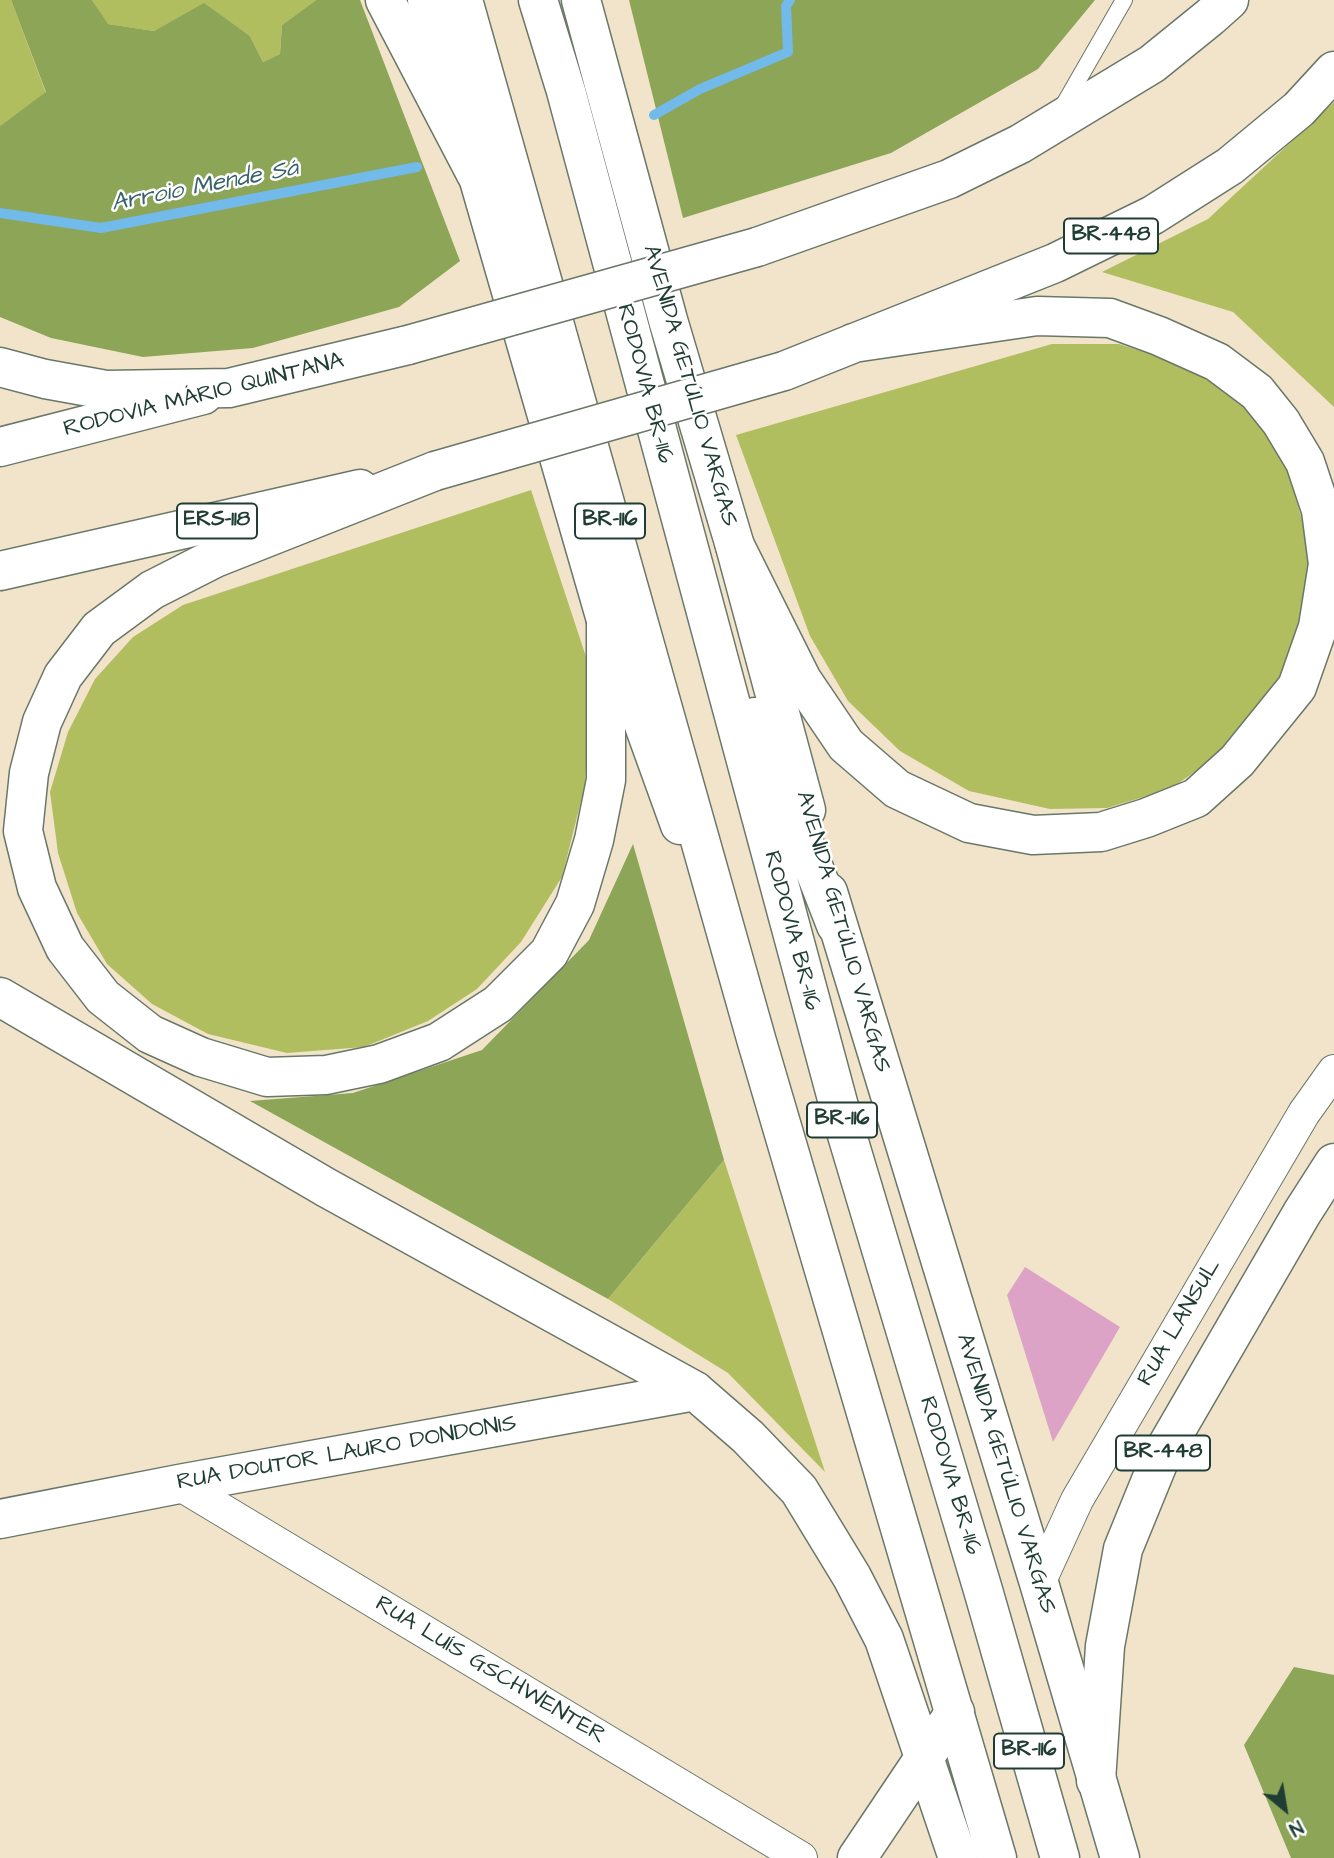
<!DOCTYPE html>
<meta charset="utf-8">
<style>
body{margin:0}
#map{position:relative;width:1334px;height:1858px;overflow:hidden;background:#f2e4ca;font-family:"Architects Daughter",sans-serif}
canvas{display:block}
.north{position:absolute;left:1250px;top:1774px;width:70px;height:70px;-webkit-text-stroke:5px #fff;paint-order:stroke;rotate:150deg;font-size:19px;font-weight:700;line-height:28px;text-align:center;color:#1f3d34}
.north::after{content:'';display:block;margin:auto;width:24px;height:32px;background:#1f3d34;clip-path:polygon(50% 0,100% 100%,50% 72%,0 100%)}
</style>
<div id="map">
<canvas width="1334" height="1858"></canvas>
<div class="north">N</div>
</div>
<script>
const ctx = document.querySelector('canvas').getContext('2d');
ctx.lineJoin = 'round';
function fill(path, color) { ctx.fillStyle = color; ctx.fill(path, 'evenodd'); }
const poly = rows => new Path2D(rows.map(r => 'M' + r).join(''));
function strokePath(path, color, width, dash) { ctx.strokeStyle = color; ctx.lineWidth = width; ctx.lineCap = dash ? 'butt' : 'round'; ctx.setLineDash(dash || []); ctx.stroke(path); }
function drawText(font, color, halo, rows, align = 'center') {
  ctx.font = font + ' "Architects Daughter",sans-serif'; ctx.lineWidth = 5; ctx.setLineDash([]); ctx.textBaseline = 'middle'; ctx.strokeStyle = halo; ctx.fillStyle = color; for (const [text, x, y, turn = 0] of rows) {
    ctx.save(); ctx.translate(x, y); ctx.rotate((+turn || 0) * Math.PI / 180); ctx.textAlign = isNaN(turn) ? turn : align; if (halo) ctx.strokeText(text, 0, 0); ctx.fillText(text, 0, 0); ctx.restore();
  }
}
fill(poly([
 [0,0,11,0,46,93,0,126],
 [92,0,316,0,282,25,280,54,263,62,250,36,204,4,154,31,107,24],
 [1334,102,1334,407,1233,312,1102,272,1208,219],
 [1052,344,1119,344,1201,370,1254,414,1288,471,1309,544,1305,626,1278,691,1229,748,1170,789,1107,808,1050,809,969,791,900,751,848,701,810,636,736,435],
 [531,490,591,672,585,785,562,877,521,942,477,989,428,1021,364,1047,287,1053,208,1034,152,1004,107,964,77,913,58,853,50,792,68,732,95,679,133,637,183,605],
 [724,1160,825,1472,728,1373,608,1299]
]), '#b1be60');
fill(poly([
 [11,0,92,0,108,24,154,31,204,3,250,36,263,62,280,54,282,25,316,0,360,0,460,261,399,307,253,348,143,357,51,338,0,317,0,126,46,92],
 [629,0,1095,0,1038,69,891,153,683,218],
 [633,844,724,1160,608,1299,250,1101,353,1093,482,1050,589,940],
 [1294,1667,1334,1675,1334,1858,1291,1858,1244,1745]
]), '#8ca556');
strokePath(poly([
 [654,115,700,89,788,52,786,6,790,0],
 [0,213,101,228,417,167]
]), '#72bae9', 10);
fill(poly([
 [1025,1267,1120,1327,1053,1442,1007,1295]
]), '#dca3c6');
const service = poly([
 [1062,108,1124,0]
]);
const minor = poly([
 [179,1484,801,1858],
 [1039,1583,1077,1500,1304,1113,1334,1071]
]);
const tertiary = poly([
 [0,1519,179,1484,695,1391],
 [857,1858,955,1712]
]);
const trunk = poly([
 [427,0,606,620,680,825],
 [581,0,668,320,735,546,806,810],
 [0,447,203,395],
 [0,571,360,489],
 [828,892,1039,1583,1120,1858]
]);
const motorway = poly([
 [385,0,476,174],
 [463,0,757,1042,997,1858],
 [538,0,566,91,844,1125,983,1590,1060,1858],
 [757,247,949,179,1020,144,1152,64,1210,17,1229,0],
 [0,367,45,379,106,390,229,388,408,345],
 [784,371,1055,263,1153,215,1230,166,1299,109,1334,71],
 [435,471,215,558,152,590,99,629,63,676,42,722,29,773,23,831,37,888,65,948,103,997,150,1034,201,1057,267,1077,326,1075,379,1064,439,1042,498,1004,549,953,575,904,594,840,606,780,606,620],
 [735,546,802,680,846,745,897,789,969,823,1033,835,1101,832,1146,818,1196,798,1237,761,1297,687,1318,627,1328,564,1321,510,1305,462,1281,422,1257,392,1217,362,1159,336,1110,318,1037,316,853,343],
 [755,717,836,925],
 [0,997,327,1188,695,1391,748,1437,799,1490,852,1577,884,1639,958,1858],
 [1096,1781,1105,1646,1123,1549,1161,1456,1302,1213,1334,1163]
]);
strokePath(service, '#697768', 18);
strokePath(minor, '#697768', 34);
strokePath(tertiary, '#697768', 41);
strokePath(trunk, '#697768', 41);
strokePath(motorway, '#697768', 41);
strokePath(service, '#fff', 16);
strokePath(minor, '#fff', 32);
strokePath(tertiary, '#fff', 38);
strokePath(trunk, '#fff', 38);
strokePath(motorway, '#fff', 38);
const motorwayBridge = poly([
 [408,345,757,247],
 [435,471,784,371]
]);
strokePath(motorwayBridge, '#697768', 41, []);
strokePath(motorwayBridge, '#fff', 38);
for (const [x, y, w] of [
 [1111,236,94],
 [217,521,80],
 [610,521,70],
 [842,1120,70],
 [1163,1453,94],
 [1029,1751,70]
]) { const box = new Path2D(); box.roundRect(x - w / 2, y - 17.5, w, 35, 5); ctx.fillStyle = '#fff'; ctx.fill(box); strokePath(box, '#1f3d34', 2); }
drawText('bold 21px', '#1f3d34', null, [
 ["BR-448",1111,236],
 ["ERS-118",217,521],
 ["BR-116",610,521],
 ["BR-116",842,1120],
 ["BR-448",1163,1453],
 ["BR-116",1029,1751]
]);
drawText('23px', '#1f3d34', '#fff', [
 ["RODOVIA BR-116",644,384,75],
 ["AVENIDA GETÚLIO VARGAS",689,386,74],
 ["RODOVIA MÁRIO QUINTANA",204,396,-14],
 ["RODOVIA BR-116",791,931,75],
 ["AVENIDA GETÚLIO VARGAS",842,932,74],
 ["RUA LANSUL",1180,1323,-60],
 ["RUA DOUTOR LAURO DONDONIS",347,1454,-10],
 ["AVENIDA GETÚLIO VARGAS",1005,1474,73],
 ["RODOVIA BR-116",949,1476,73],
 ["RUA LUÍS GSCHWENTER",490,1671,31]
]);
drawText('italic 24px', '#38626a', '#fff', [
 ["Arroio Mende Sá",205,187,-11]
]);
</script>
